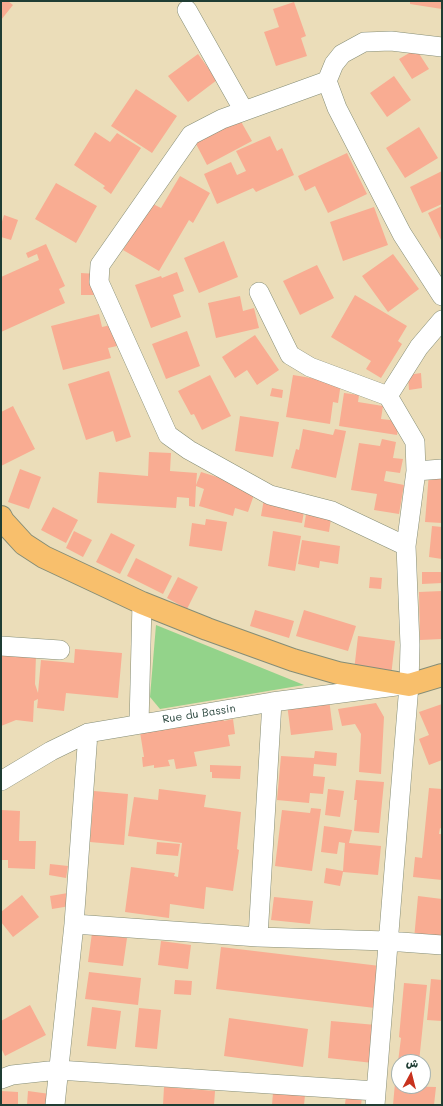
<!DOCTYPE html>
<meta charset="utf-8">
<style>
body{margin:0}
#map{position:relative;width:443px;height:1106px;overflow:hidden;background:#ebddb9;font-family:Mali,"Playpen Sans Arabic",sans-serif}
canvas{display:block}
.frame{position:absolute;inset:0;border:2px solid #1f3d34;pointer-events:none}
.north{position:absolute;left:391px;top:1054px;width:40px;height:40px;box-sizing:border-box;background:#fff;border:1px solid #a5b1ae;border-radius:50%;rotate:7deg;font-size:11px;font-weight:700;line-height:16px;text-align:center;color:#1f3d34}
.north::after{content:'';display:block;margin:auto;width:14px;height:18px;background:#c8321e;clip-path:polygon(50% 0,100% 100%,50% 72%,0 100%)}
</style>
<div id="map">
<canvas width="443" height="1106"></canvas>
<div class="frame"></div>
<div class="north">ش</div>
</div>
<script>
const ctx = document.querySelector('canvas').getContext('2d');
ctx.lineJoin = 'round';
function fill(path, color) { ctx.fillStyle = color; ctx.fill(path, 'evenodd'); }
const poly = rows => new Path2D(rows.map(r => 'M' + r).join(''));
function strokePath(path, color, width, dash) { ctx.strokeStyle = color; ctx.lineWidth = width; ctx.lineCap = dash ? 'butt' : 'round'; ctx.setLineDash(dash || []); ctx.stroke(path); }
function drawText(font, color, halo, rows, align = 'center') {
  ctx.font = font + ' Mali,sans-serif'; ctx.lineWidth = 3.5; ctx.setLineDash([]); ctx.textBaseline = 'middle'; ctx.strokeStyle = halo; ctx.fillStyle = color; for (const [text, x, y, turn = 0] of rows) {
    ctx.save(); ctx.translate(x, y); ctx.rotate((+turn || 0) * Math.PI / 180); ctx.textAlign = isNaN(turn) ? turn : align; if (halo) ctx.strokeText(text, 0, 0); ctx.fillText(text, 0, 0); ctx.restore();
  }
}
fill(poly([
 [156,625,304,685,160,709,150,697]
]), '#93d38a');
fill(poly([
 [1,1,8,1,13,5,1,20],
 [410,1,442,1,442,9,410,4],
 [294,2,306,36,301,38,307,56,276,66,264,32,279,27,273,9],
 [416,49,429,69,412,79,399,59],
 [198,54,217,80,188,102,168,76],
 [394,76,411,100,387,117,370,93],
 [136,89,177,116,152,153,111,126],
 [239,118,252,141,207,165,195,142],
 [419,127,438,158,405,178,386,148],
 [95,132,110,142,117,133,141,148,111,194,103,188,105,186,74,165],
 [270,136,277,151,282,148,294,175,256,192,253,188,217,204,204,174,231,162,237,175,246,171,236,151],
 [347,153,367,194,328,213,315,186,305,191,298,176],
 [442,171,442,204,422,213,410,187],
 [180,176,210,193,193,223,189,220,159,271,123,250,151,203,161,208],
 [56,183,97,206,76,243,35,219],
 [442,206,442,242,428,213],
 [374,207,388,245,343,261,330,222],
 [4,215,18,220,11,240,1,237,1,225],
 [224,241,238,277,199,293,184,258],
 [46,244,65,286,59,289,65,303,1,332,1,277,39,260,37,254,28,258,26,253],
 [393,254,419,289,388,312,362,276],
 [317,265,334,298,300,315,283,281],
 [177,272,184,291,173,295,181,317,151,328,135,285,161,276,162,278],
 [81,273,97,274,96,295,81,295],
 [355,295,407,326,398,341,402,344,381,378,366,369,371,361,331,337],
 [240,296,243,311,254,308,259,328,216,338,208,303],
 [99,314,102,327,111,325,117,346,108,348,111,358,63,370,51,326],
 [187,331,200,366,166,379,152,344],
 [255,335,279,370,257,385,247,370,235,378,222,357],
 [109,371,131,437,116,442,113,431,86,440,68,384],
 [421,373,422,388,409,390,408,375],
 [210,375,231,416,202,430,194,414,191,415,178,391],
 [293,375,341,383,338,403,333,402,330,424,286,417],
 [272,388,283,390,282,398,270,396],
 [344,393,359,395,358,402,383,406,381,419,399,421,397,435,339,426],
 [13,406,35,449,1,466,1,412],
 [240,416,279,422,273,457,235,451],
 [303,429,333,435,335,429,346,431,336,478,291,468,296,449,299,450],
 [382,439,396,442,393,458,403,459,400,473,386,471,384,481,404,485,399,514,374,510,377,494,351,490,359,443,380,446],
 [149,452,171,453,170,471,197,473,196,485,201,472,256,489,248,512,235,508,233,516,199,506,204,489,196,486,195,507,189,506,189,498,177,497,176,508,97,503,99,472,148,476],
 [20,469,41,477,29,509,8,502],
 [429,473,442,475,442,523,425,522],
 [264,499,305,506,302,523,261,516],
 [53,507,78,520,66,543,41,530],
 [307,508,332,512,329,532,304,527],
 [206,519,227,522,222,551,189,546,192,523,205,525],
 [432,526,442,527,442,559,429,557],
 [74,531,92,540,83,557,66,548],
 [273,531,301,536,295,571,268,566],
 [111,533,135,545,120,574,96,562],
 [302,540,340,546,338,564,320,561,319,568,298,564],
 [136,558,172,576,163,594,127,576],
 [422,572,442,572,442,583,422,584],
 [178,577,198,587,187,609,167,598],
 [370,577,382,578,381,589,369,588],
 [442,591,442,639,420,640,419,592],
 [255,610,294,621,289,638,250,626],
 [304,610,356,626,348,651,296,636],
 [358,636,395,641,391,676,354,671],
 [75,649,122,653,118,698,66,693,64,711,37,708,38,699,34,701,33,722,16,720,1,726,1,654,36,655,35,684,38,693,41,660,74,663],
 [329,699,333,730,291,735,287,704],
 [376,703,384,717,381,774,359,772,361,734,355,724,342,726,338,709],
 [442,704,442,760,429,765,419,739,429,735,419,712],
 [223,719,224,721,233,719,235,734,228,735,230,746,194,752,197,766,176,769,174,759,168,760,170,766,154,768,154,765,143,767,142,757,144,757,140,732],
 [315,751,337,753,336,766,314,764,313,776,325,777,323,794,310,793,309,803,277,800,281,756,314,758],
 [210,765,241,766,240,779,212,778,212,772,210,772],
 [356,780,384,782,379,833,354,831,357,800,354,800],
 [429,788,442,789,442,829,440,828,439,834,442,834,442,880,413,877,415,857,422,858],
 [159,789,206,795,204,807,241,812,237,849,239,850,233,891,206,887,204,909,170,904,169,918,125,912,131,867,175,873,174,876,178,877,182,843,128,836,134,797,158,800],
 [328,789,344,791,340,817,325,815],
 [94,791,128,794,124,845,90,842],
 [311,808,321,809,312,871,275,866,282,810,310,813],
 [1,810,20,811,19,841,36,841,35,869,8,868,8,860,1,860],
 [324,826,352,830,349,843,381,846,378,875,343,872,340,886,324,883,326,868,343,871,345,843,339,842,337,854,321,852],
 [157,842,180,844,178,856,156,854],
 [50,864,68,866,66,878,49,875],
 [68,893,70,906,52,909,50,896],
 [22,895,39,917,13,937,1,922,1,912],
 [418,896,442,899,442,942,414,939],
 [274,897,313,901,310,924,271,920],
 [92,933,127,938,123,966,88,962],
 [161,941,191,945,188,969,158,965],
 [221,947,380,966,375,1008,216,989],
 [89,972,141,978,138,1005,85,999],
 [431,979,442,980,442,1021,427,1020],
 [175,980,192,981,191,995,174,994],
 [404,983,427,985,419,1062,398,1062,401,1038,399,1037],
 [30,1005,46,1035,5,1056,1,1048,1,1021],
 [92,1007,121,1011,116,1049,87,1046],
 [139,1008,161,1010,157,1049,135,1047],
 [229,1018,308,1029,303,1067,224,1056],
 [331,1021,376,1025,373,1063,328,1058],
 [395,1083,399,1083,399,1086,436,1087,434,1105,393,1105],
 [164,1087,215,1091,214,1105,163,1105],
 [347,1089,363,1090,361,1105,345,1104],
 [1,1091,18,1092,18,1105,1,1105],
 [28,1091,50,1094,49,1105,27,1105],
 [273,1093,305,1095,304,1105,272,1105]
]), '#f9ac92');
const minor = poly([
 [187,10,244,111],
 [442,47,391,41,364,42,342,54,334,64,327,81,337,108,402,234,442,296],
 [327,81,222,119,191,135,100,265,99,282,168,435,189,450,270,495,332,511,406,546],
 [259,292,290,355,310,367,388,396,415,442,416,471,406,546,410,645,409,685,375,1105],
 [388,396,419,347,442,320],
 [416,471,442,469],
 [1,646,60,650],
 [139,724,142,603],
 [1,781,51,751,88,733,272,702,396,686],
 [74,924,258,937,387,941,442,945],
 [258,937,272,702],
 [1,1079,12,1075,58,1070,376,1091],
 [55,1105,74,924,88,733]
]);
const major = poly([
 [1,517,3,521,24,544,44,557,142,603,207,629,293,660,338,673,409,685,442,675]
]);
strokePath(minor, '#858d76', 20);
strokePath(major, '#858d76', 24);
strokePath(minor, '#fff', 19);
strokePath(major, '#f8bf6c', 22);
drawText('11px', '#1f3d34', '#fff', [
 ["Rue du Bassin",199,714,-9]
]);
</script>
